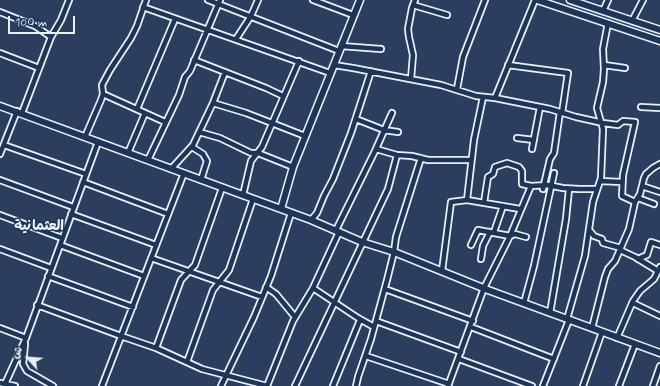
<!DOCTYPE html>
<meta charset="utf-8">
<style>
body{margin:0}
#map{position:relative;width:660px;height:386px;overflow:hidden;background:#2c3e5e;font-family:Mynerve,"Playpen Sans Arabic",sans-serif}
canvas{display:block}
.north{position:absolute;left:8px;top:338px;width:40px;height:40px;-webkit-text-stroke:3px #1d3557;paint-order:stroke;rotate:296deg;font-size:11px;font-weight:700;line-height:16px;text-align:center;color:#e8f1f8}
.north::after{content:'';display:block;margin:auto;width:14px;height:18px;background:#e8f1f8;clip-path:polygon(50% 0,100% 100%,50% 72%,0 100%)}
.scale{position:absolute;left:8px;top:16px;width:67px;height:18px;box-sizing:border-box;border:2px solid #e8f1f8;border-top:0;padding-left:5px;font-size:12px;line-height:14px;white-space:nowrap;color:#e8f1f8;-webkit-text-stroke:3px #1d3557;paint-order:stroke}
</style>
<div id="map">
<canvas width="660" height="386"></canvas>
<div class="north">ش</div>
<div class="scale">100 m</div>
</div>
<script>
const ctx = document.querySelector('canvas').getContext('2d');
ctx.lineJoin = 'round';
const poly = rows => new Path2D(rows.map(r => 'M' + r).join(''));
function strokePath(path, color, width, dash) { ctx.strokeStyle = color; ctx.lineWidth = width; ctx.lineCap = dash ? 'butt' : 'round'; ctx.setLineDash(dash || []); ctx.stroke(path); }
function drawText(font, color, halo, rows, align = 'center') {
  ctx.font = font + ' Mynerve,"Playpen Sans Arabic",sans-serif'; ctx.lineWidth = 3; ctx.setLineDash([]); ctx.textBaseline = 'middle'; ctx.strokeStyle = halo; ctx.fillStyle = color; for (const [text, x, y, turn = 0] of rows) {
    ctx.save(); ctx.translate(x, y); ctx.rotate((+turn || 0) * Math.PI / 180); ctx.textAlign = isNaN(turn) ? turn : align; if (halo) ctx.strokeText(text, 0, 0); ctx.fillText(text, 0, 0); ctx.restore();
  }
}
const street = poly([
 [208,0,339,51],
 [313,0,353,15],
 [413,5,447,15],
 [143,7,330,73],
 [603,11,608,0],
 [0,12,35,26,51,37],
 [632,21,643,0],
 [236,39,251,16,258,0],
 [341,46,381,49],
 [0,53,39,68],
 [194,60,266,88,283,96],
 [334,65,353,68,441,85,476,96,495,98,550,109,576,117,603,123,618,125,623,121,635,122,623,175,622,196,635,202],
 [508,65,568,73,562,113],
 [604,65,625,68],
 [411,79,413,55,409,37,408,29,412,8,415,0],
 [457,89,463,57,485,0],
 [103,94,165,122],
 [483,97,474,140,467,200,520,209],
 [495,98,535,0],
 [213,103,246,113,305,136],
 [641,107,660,108],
 [137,109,175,19],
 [22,113,51,37,61,20,69,0],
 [356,119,384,130,398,132],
 [199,132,220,138,251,153,258,153,293,167],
 [85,137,101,100,103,94,102,85,110,70,131,38,137,26,146,0],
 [517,138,534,140],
 [4,145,86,174],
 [192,147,203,154,207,161,201,180],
 [376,149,397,155,412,156,428,160,471,160],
 [532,149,540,107],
 [128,153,145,113],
 [0,154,17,111],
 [148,160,179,95,185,77,190,71,220,0],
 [171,169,193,145,213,103,225,72],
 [0,180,73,207],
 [600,181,622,182],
 [83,182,168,214],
 [642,186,660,192],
 [543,189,550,159,554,153,560,112],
 [243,195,251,161,262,147,299,61],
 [638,198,654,204],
 [484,203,488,177,493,174,495,167,507,163,519,167,522,171,522,184,531,186,547,185,563,188,579,189,597,189],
 [71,214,156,245],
 [0,215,62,238],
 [311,220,317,213,324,196,333,179,351,133,371,71],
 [336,230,375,151,392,113],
 [590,231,594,236,602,239,603,243,621,248],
 [494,232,503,206],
 [60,245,144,276],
 [471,245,478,230,510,236,515,234,526,237],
 [0,249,51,268],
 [620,250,635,257,658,271],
 [151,258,262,297],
 [481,259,483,246,490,232],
 [638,259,647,255,651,242,660,245],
 [442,271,451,202,467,200],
 [48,276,133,307],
 [266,287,276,294,295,317],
 [313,288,358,318,374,327],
 [385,289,473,321],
 [524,303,534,266,554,173],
 [633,303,660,316],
 [37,305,121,336,156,348,202,369,267,386],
 [550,313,566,219,569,189],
 [567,319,585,256,593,202,601,178,603,129,597,108,603,82,604,69,603,49,608,23],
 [376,321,461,352],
 [471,327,554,359],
 [0,328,26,338],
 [592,328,605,277,608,269,615,261,629,229,635,202,640,194,644,178,646,174,653,168,660,164],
 [617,338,633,301,640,291,654,279,660,267],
 [25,344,23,364,27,371,53,386],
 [156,348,181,280,195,265,222,188],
 [366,356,449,384],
 [459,359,532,386],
 [187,362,213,290,229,270,253,199],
 [0,383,15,386],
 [5,384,26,338,98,142],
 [102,386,184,173],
 [221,386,254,317,271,276,291,213],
 [267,386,293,321,313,288,339,232],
 [295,386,388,189,397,155],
 [333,386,360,320],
 [356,386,358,377,371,339,387,280,394,252,396,237,421,158],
 [448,386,484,288,510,236,531,186],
 [543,386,569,320],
 [583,386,602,332],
 [619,386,635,344],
 [653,386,660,366]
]);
const secondary = poly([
 [537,0,660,41],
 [570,0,660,30],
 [0,106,311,220,362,242,394,252,488,290,660,353],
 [281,209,293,167,360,0]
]);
strokePath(street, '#e8f1f8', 8);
strokePath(secondary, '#e8f1f8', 9);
strokePath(street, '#1d3557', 4.5);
strokePath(secondary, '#1d3557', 6);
drawText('bold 14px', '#e8f1f8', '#1d3557', [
 ["العثمانية",39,227]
]);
</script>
